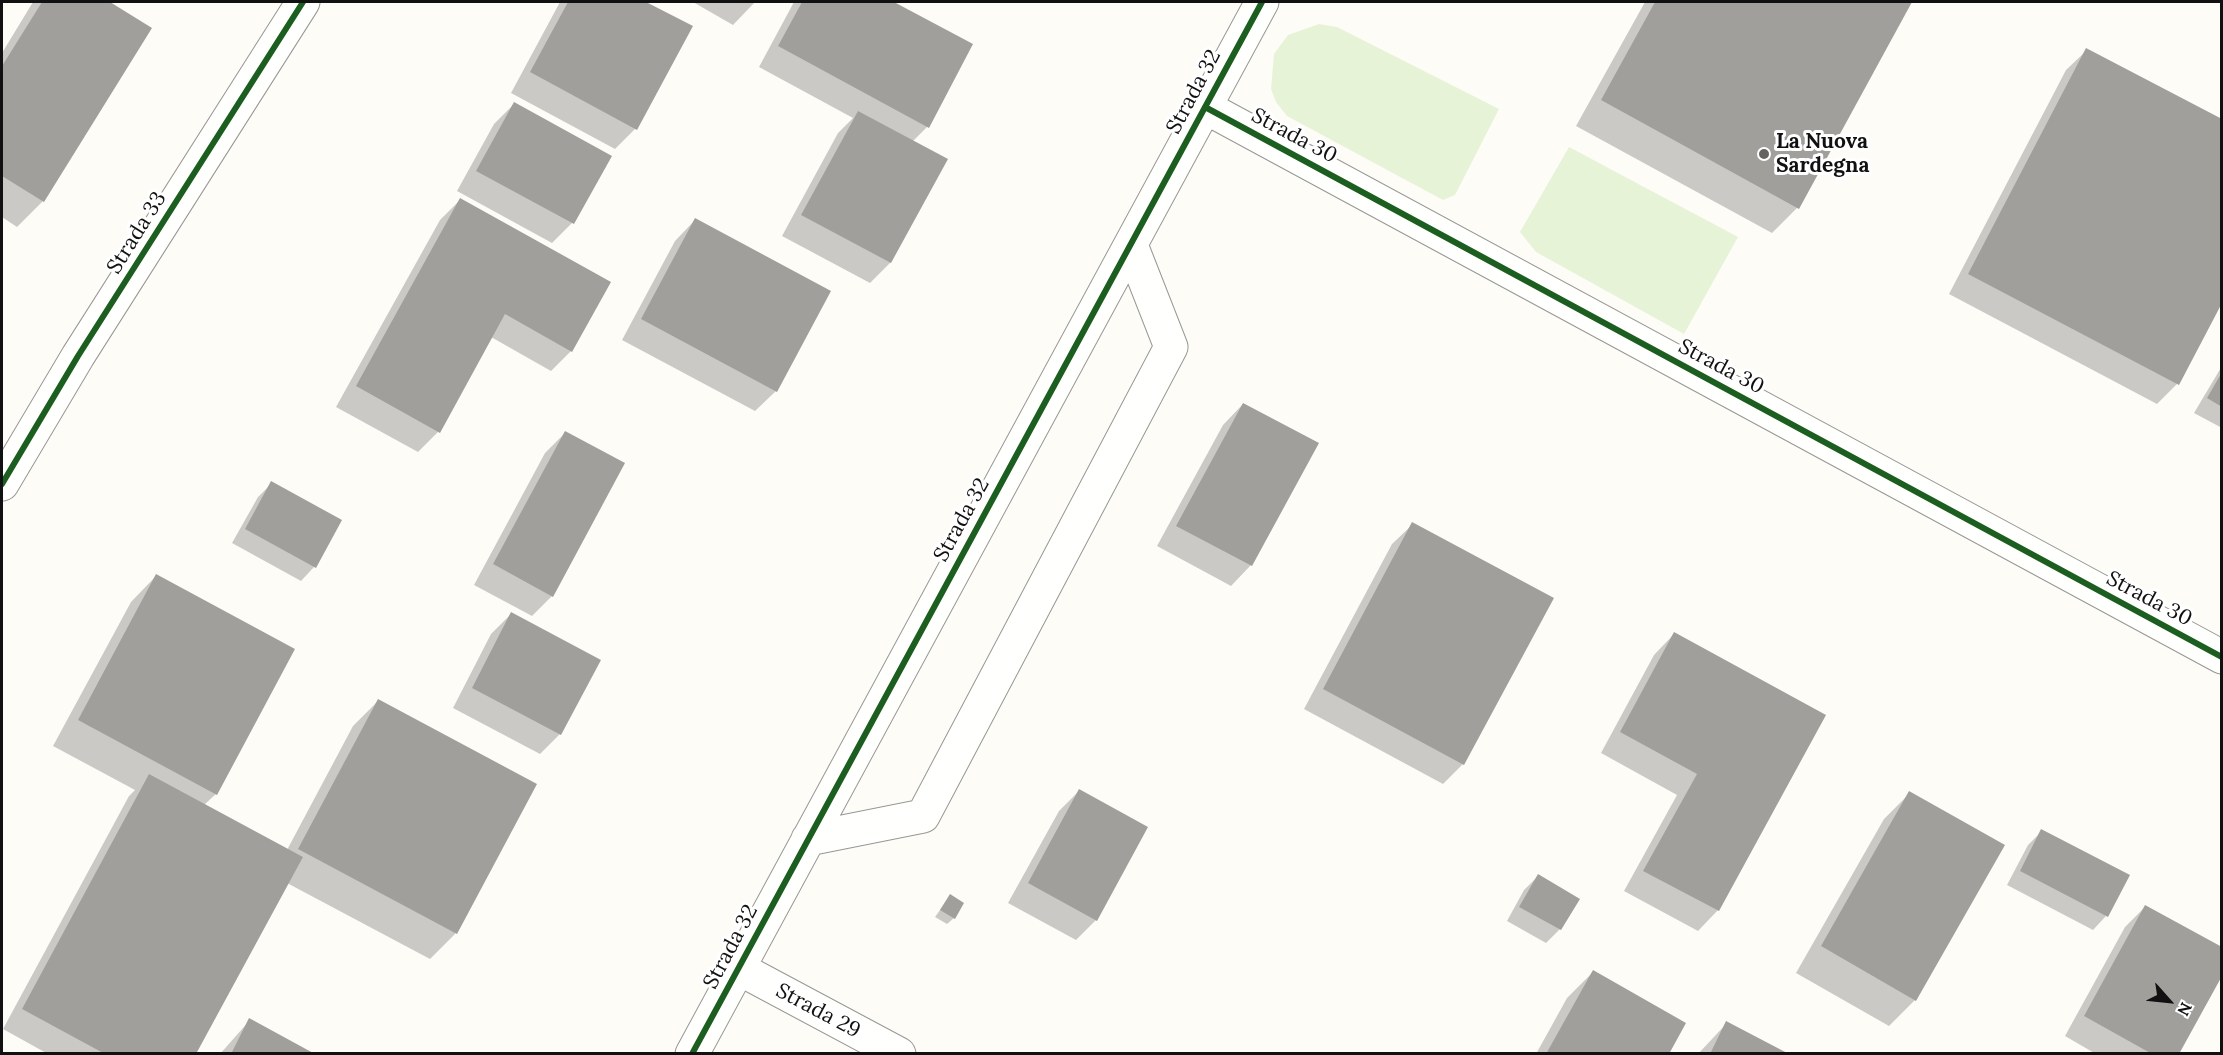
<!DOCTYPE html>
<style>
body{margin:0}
#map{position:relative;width:2223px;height:1055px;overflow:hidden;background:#fdfcf7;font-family:Lora,serif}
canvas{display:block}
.frame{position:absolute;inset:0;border:3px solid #111;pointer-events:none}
.north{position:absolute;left:2139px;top:971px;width:60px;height:60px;-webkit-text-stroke:4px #fff;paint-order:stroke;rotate:117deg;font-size:16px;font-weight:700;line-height:24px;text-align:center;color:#111}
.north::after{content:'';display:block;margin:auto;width:21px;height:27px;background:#111;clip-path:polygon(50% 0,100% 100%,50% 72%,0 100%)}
</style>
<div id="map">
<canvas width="2223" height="1055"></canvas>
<div class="frame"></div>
<div class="north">N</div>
</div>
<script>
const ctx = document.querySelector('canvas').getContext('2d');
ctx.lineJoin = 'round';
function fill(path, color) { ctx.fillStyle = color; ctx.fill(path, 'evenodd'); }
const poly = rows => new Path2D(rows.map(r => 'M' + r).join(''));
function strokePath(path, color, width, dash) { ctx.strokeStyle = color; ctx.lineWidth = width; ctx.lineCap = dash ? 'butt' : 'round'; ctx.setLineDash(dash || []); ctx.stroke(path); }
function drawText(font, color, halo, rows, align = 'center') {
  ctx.font = font + ' Lora,serif'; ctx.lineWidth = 6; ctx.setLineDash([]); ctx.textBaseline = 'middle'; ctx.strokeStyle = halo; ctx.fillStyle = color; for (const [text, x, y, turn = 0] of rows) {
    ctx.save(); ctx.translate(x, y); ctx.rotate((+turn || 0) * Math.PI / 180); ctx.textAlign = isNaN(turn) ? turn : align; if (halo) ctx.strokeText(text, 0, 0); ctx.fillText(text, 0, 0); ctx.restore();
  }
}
fill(poly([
 [1319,24,1337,27,1499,109,1455,195,1443,200,1287,116,1276,102,1271,89,1274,54,1288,35],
 [1569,147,1738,237,1684,334,1536,252,1520,232]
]), '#e7f3d7');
fill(poly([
 [33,2,107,2,150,29,43,201,17,227,2,217,2,53],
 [560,2,643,2,691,27,635,129,615,149,511,93],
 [693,2,755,2,733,25],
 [794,2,891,2,971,44,927,127,912,142,946,160,890,263,870,283,782,236,838,133,853,118,759,67],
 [1645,2,1911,2,1797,208,1772,233,1576,126],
 [2087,50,2177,384,2157,404,1949,294,2066,70],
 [514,104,610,157,572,223,552,243,457,191,494,124],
 [460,200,571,351,551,371,491,337,438,432,418,452,336,407,440,220],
 [695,220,776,391,755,411,622,340,675,241],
 [2222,366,2222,428,2194,413],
 [1243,404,1251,565,1231,586,1157,546,1223,425],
 [565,433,552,596,532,616,474,585,545,453],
 [272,483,340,521,314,567,301,581,232,543,258,497],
 [1413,524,1463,764,1443,784,1304,709,1392,544],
 [156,576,216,794,204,805,287,850,353,726,379,700,535,785,455,934,430,959,287,883,194,1054,48,1054,3,1029,129,796,135,790,53,746,131,602],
 [511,614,560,734,540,754,453,708,491,634],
 [1674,634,1824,716,1718,910,1698,931,1624,891,1677,795,1601,753,1654,655],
 [1079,791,1096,920,1076,940,1008,903,1059,811],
 [1910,793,2003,846,1915,1000,1889,1026,1796,973,1884,819],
 [2042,831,2106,916,2093,930,2007,885,2028,845],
 [1538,876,1578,899,1560,929,1546,943,1507,921,1524,890],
 [950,896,954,918,947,924,935,917],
 [2145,907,2177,1054,2096,1054,2065,1036,2125,927],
 [1593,972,1667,1054,1536,1054,1567,998],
 [250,1020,312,1054,220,1054],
 [1727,1023,1785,1054,1698,1054]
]), '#0003');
fill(poly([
 [42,2,110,2,152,28,44,202,2,176,2,66],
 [568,2,646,2,693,26,637,130,530,72],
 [802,2,894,2,973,44,929,128,778,46],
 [1655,2,1912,2,1799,209,1601,100],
 [2086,48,2222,119,2222,303,2179,385,1968,274],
 [514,102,612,156,574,224,476,171],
 [858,111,948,159,891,263,801,215],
 [460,198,611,282,572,352,505,314,440,433,356,386],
 [695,218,831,291,777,392,641,319],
 [2222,372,2222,407,2207,398],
 [1243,403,1319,443,1252,566,1176,526],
 [565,431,625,463,553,597,493,564],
 [271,481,342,520,316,568,245,529],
 [1412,522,1554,598,1464,765,1323,689],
 [156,574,295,649,217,795,78,720],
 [511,612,601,660,561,735,472,688],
 [1674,632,1826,715,1719,911,1643,871,1697,774,1620,732],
 [378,699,537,784,457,934,298,849],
 [149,774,303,857,196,1054,105,1054,22,1009],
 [1079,789,1148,827,1097,921,1028,883],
 [1909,791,2005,845,1916,1001,1821,946],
 [2041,829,2130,875,2108,917,2020,871],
 [1538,874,1580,899,1561,930,1519,907],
 [950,894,964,903,955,919,940,910],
 [2145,905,2222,947,2222,976,2179,1054,2152,1054,2084,1016],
 [1593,970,1686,1023,1669,1054,1546,1054],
 [249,1018,315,1054,231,1054],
 [1726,1021,1789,1054,1710,1054]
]), '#a19f9c');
const minor = poly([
 [1205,107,2222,657],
 [2,484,78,356,303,2],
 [808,839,923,816,1171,347,1131,245],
 [738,968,899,1054],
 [692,1054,1262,2]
]);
strokePath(minor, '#979795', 35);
strokePath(minor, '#fffffe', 33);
strokePath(poly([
 [1205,107,2222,657],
 [2,484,78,356,303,2],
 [692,1054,1262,2]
]), '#1b5e20', 6);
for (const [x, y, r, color] of [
 [1764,154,6,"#646362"]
]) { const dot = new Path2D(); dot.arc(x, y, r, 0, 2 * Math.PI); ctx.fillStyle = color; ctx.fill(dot); strokePath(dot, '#fff', 2); }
drawText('21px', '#111', '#fff', [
 ["Strada 32",1194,92,-62],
 ["Strada 30",1294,136,28],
 ["Strada 33",137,233,-58],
 ["Strada 30",1721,367,28],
 ["Strada 32",962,520,-61],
 ["Strada 30",2149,599,28],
 ["Strada 32",731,947,-62],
 ["Strada 29",818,1011,28]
]);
drawText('bold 21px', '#111', '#fff', [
 ["La Nuova",1776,142],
 ["Sardegna",1776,166]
], 'left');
</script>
